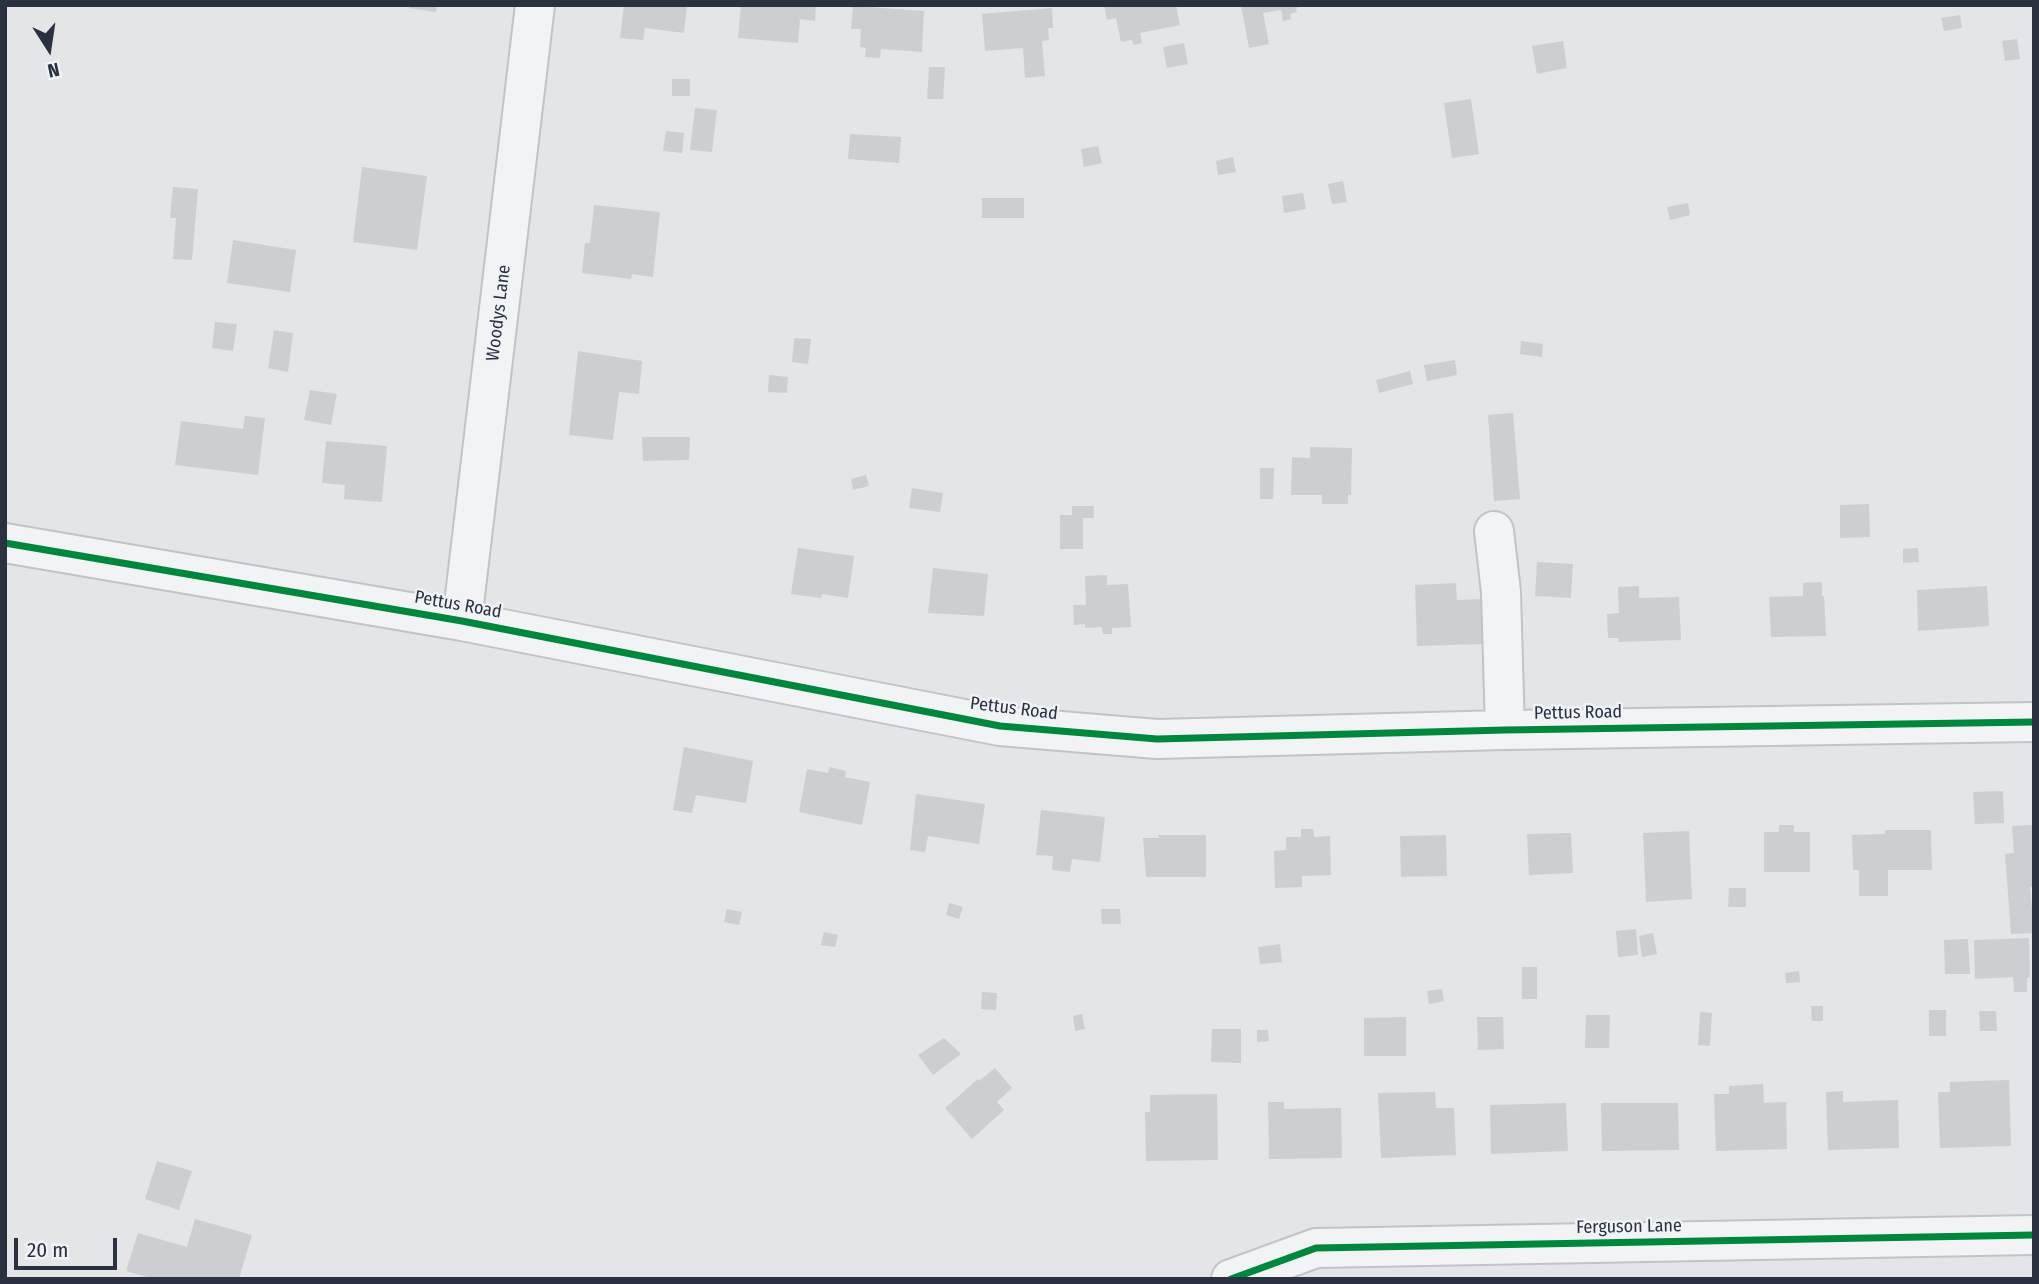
<!DOCTYPE html>
<style>
body{margin:0}
#map{position:relative;width:2039px;height:1284px;overflow:hidden;background:#e3e5e7;font-family:"Fira Sans Condensed",sans-serif}
canvas{display:block}
.frame{position:absolute;inset:0;border:7px solid #2a3140;pointer-events:none}
.north{position:absolute;left:14px;top:14px;width:70px;height:70px;-webkit-text-stroke:5px #f0f3f6;paint-order:stroke;rotate:168deg;font-size:19px;font-weight:700;line-height:28px;text-align:center;color:#2a3140}
.north::after{content:'';display:block;margin:auto;width:24px;height:32px;background:#2a3140;clip-path:polygon(50% 0,100% 100%,50% 72%,0 100%)}
.scale{position:absolute;left:14px;top:1238px;width:103px;height:32px;box-sizing:border-box;border:4px solid #2a3140;border-top:0;padding-left:9px;font-size:21px;line-height:24px;white-space:nowrap;color:#2a3140;-webkit-text-stroke:5px #f0f3f6;paint-order:stroke}
</style>
<div id="map">
<canvas width="2039" height="1284"></canvas>
<div class="frame"></div>
<div class="north">N</div>
<div class="scale">20 m</div>
</div>
<script>
const ctx = document.querySelector('canvas').getContext('2d');
ctx.lineJoin = 'round';
function fill(path, color) { ctx.fillStyle = color; ctx.fill(path, 'evenodd'); }
const poly = rows => new Path2D(rows.map(r => 'M' + r).join(''));
function strokePath(path, color, width, dash) { ctx.strokeStyle = color; ctx.lineWidth = width; ctx.lineCap = dash ? 'butt' : 'round'; ctx.setLineDash(dash || []); ctx.stroke(path); }
function drawText(font, color, halo, rows, align = 'center') {
  ctx.font = font + ' "Fira Sans Condensed",sans-serif'; ctx.lineWidth = 5; ctx.setLineDash([]); ctx.textBaseline = 'middle'; ctx.strokeStyle = halo; ctx.fillStyle = color; for (const [text, x, y, turn = 0] of rows) {
    ctx.save(); ctx.translate(x, y); ctx.rotate((+turn || 0) * Math.PI / 180); ctx.textAlign = isNaN(turn) ? turn : align; if (halo) ctx.strokeText(text, 0, 0); ctx.fillText(text, 0, 0); ctx.restore();
  }
}
fill(poly([
 [410,5,437,5,436,12,409,8],
 [624,5,687,5,684,33,645,28,643,40,620,38],
 [741,5,816,5,815,21,800,19,798,43,738,38],
 [1104,5,1176,5,1180,25,1140,33,1142,43,1134,45,1132,40,1121,42,1116,18,1107,20],
 [1241,5,1302,5,1303,6,1296,8,1297,12,1290,14,1291,19,1283,21,1281,10,1263,13,1269,44,1249,48],
 [853,6,924,11,922,52,881,49,880,58,865,57,866,48,860,47,861,29,851,29],
 [1052,8,1053,28,1048,28,1049,40,1042,41,1045,76,1025,78,1023,48,985,51,982,14],
 [1960,15,1962,28,1944,31,1941,18],
 [2017,39,2020,59,2005,61,2002,41],
 [1563,41,1567,68,1537,74,1532,46],
 [1184,43,1188,64,1167,68,1163,47],
 [929,67,945,67,943,99,927,99],
 [672,79,690,79,690,96,672,96],
 [1471,99,1479,154,1452,158,1444,103],
 [695,108,717,110,712,152,690,150],
 [666,131,684,133,682,153,663,151],
 [850,134,901,137,899,163,848,159],
 [1098,146,1102,163,1084,167,1081,149],
 [1233,157,1236,172,1218,175,1216,161],
 [362,167,427,176,417,250,353,242],
 [1343,181,1347,202,1332,204,1328,184],
 [173,187,198,189,192,260,173,259,176,218,170,218],
 [1303,193,1306,209,1284,213,1282,196],
 [982,198,1024,198,1024,218,982,218],
 [1688,203,1690,215,1670,220,1667,207],
 [594,205,660,212,653,277,632,274,631,279,582,273,585,243,590,243],
 [233,240,296,250,290,292,227,283],
 [215,322,237,324,233,351,212,348],
 [274,330,293,333,288,372,268,368],
 [794,338,811,339,808,364,792,362],
 [1521,341,1543,344,1542,357,1520,354],
 [578,351,642,361,639,394,619,392,613,440,569,435],
 [1455,360,1457,375,1427,381,1424,365],
 [1410,371,1413,384,1379,393,1376,380],
 [769,375,788,377,787,393,768,392],
 [310,390,337,394,331,425,304,420],
 [1513,413,1520,499,1494,501,1488,415],
 [245,416,265,418,258,475,175,465,181,421,243,429],
 [642,437,690,437,689,460,643,461],
 [326,441,387,446,382,502,344,499,345,485,322,483],
 [1310,447,1352,448,1351,495,1348,495,1348,504,1322,504,1322,495,1291,495,1292,457,1310,458],
 [1260,468,1274,468,1273,499,1260,499],
 [866,475,869,486,853,490,851,479],
 [912,488,943,493,940,512,909,508],
 [1869,504,1870,537,1840,538,1840,505],
 [1072,506,1094,506,1094,518,1083,518,1083,549,1060,549,1060,515,1072,515],
 [798,548,854,556,848,598,822,594,821,598,791,594],
 [1918,548,1919,562,1903,563,1903,549],
 [1537,562,1573,564,1571,598,1535,596],
 [933,568,988,574,984,616,928,613],
 [1107,575,1107,585,1128,584,1131,627,1112,628,1112,634,1103,634,1102,627,1085,628,1085,624,1074,625,1073,605,1086,605,1085,576],
 [1822,582,1822,596,1824,596,1826,636,1771,637,1769,597,1803,596,1803,583],
 [1456,583,1457,600,1483,599,1485,644,1417,646,1415,585],
 [1639,586,1639,598,1679,597,1681,640,1618,642,1618,638,1608,638,1607,614,1619,613,1618,587],
 [1987,586,1989,626,1918,631,1917,590],
 [684,747,753,761,746,803,696,795,692,813,673,810],
 [830,767,846,771,845,777,870,782,862,825,799,812,807,769,828,773],
 [2003,791,2004,823,1975,824,1973,792],
 [916,794,985,804,979,844,928,836,925,852,910,850],
 [1041,810,1105,817,1100,862,1072,859,1070,872,1052,870,1053,856,1036,855],
 [1779,825,1794,825,1794,832,1810,832,1810,872,1764,872,1764,832,1779,832],
 [2034,825,2034,887,2030,887,2034,933,2011,934,2005,854,2014,853,2012,826],
 [1301,829,1313,829,1314,837,1330,836,1331,875,1302,876,1302,887,1275,888,1274,851,1286,850,1286,837,1301,837],
 [1885,830,1931,830,1932,870,1888,870,1888,896,1859,896,1859,870,1853,870,1852,835,1885,834],
 [1689,831,1692,899,1646,902,1643,833],
 [1571,833,1573,873,1529,875,1527,834],
 [1158,835,1206,835,1206,877,1146,877,1143,838,1159,838],
 [1446,835,1447,876,1401,877,1400,836],
 [1729,888,1746,888,1746,907,1728,907],
 [949,903,963,907,959,919,946,915],
 [727,909,742,912,739,925,724,922],
 [1101,909,1120,909,1121,924,1102,924],
 [1636,929,1638,955,1618,957,1616,931],
 [824,932,838,935,835,947,821,945],
 [1653,933,1657,954,1642,957,1639,936],
 [2029,938,2030,977,2027,978,2027,992,2014,992,2013,977,1975,979,1974,940],
 [1968,939,1970,974,1945,974,1944,940],
 [1280,944,1282,962,1260,964,1258,947],
 [1522,967,1537,967,1537,999,1522,999],
 [1799,971,1800,982,1786,983,1785,973],
 [1442,989,1444,1001,1429,1004,1427,991],
 [982,992,997,993,996,1010,981,1009],
 [1811,1006,1823,1006,1823,1021,1812,1021],
 [1929,1010,1946,1010,1946,1036,1929,1036],
 [1979,1011,1996,1011,1997,1031,1980,1031],
 [1700,1012,1712,1013,1710,1046,1698,1045],
 [1082,1014,1085,1029,1075,1031,1073,1016],
 [1586,1015,1610,1015,1609,1048,1585,1048],
 [1406,1017,1406,1056,1364,1056,1364,1018],
 [1477,1017,1503,1017,1504,1049,1478,1050],
 [1212,1029,1241,1029,1241,1063,1211,1062],
 [1257,1030,1268,1030,1269,1041,1257,1042],
 [944,1038,961,1054,933,1075,918,1055],
 [995,1068,1012,1088,997,1102,1004,1110,972,1139,945,1108,978,1079,979,1081],
 [2009,1080,2011,1146,1940,1148,1938,1092,1950,1092,1950,1082],
 [1763,1084,1764,1103,1786,1102,1787,1149,1716,1151,1714,1094,1729,1094,1729,1086],
 [1843,1091,1843,1102,1898,1100,1899,1148,1828,1150,1826,1092],
 [1435,1092,1436,1108,1454,1108,1456,1155,1381,1158,1378,1093],
 [1217,1094,1218,1160,1146,1161,1145,1112,1150,1112,1150,1095],
 [1268,1102,1284,1102,1284,1109,1341,1108,1342,1158,1269,1159],
 [1566,1103,1568,1151,1491,1154,1490,1105],
 [1601,1103,1678,1103,1679,1150,1602,1151],
 [157,1161,192,1171,179,1210,145,1199],
 [195,1219,252,1235,239,1279,154,1279,126,1271,138,1233,187,1247]
]), '#ccced1');
const minor = poly([
 [1494,531,1501,592,1505,730],
 [5,543,462,621,1000,726,1157,739,1505,730,2034,722],
 [462,621,535,5],
 [1231,1279,1316,1248,2034,1235]
]);
strokePath(minor, '#c1c3c5', 42);
strokePath(minor, '#f1f3f4', 38);
strokePath(poly([
 [5,543,462,621,1000,726,1157,739,1505,730,2034,722],
 [1231,1279,1316,1248,2034,1235]
]), '#00873e', 7);
drawText('18px', '#2a3140', '#f0f3f6', [
 ["Woodys Lane",499,313,-83],
 ["Pettus Road",458,605,10],
 ["Pettus Road",1014,709,7],
 ["Pettus Road",1578,713,-1],
 ["Ferguson Lane",1629,1227,-1]
]);
</script>
